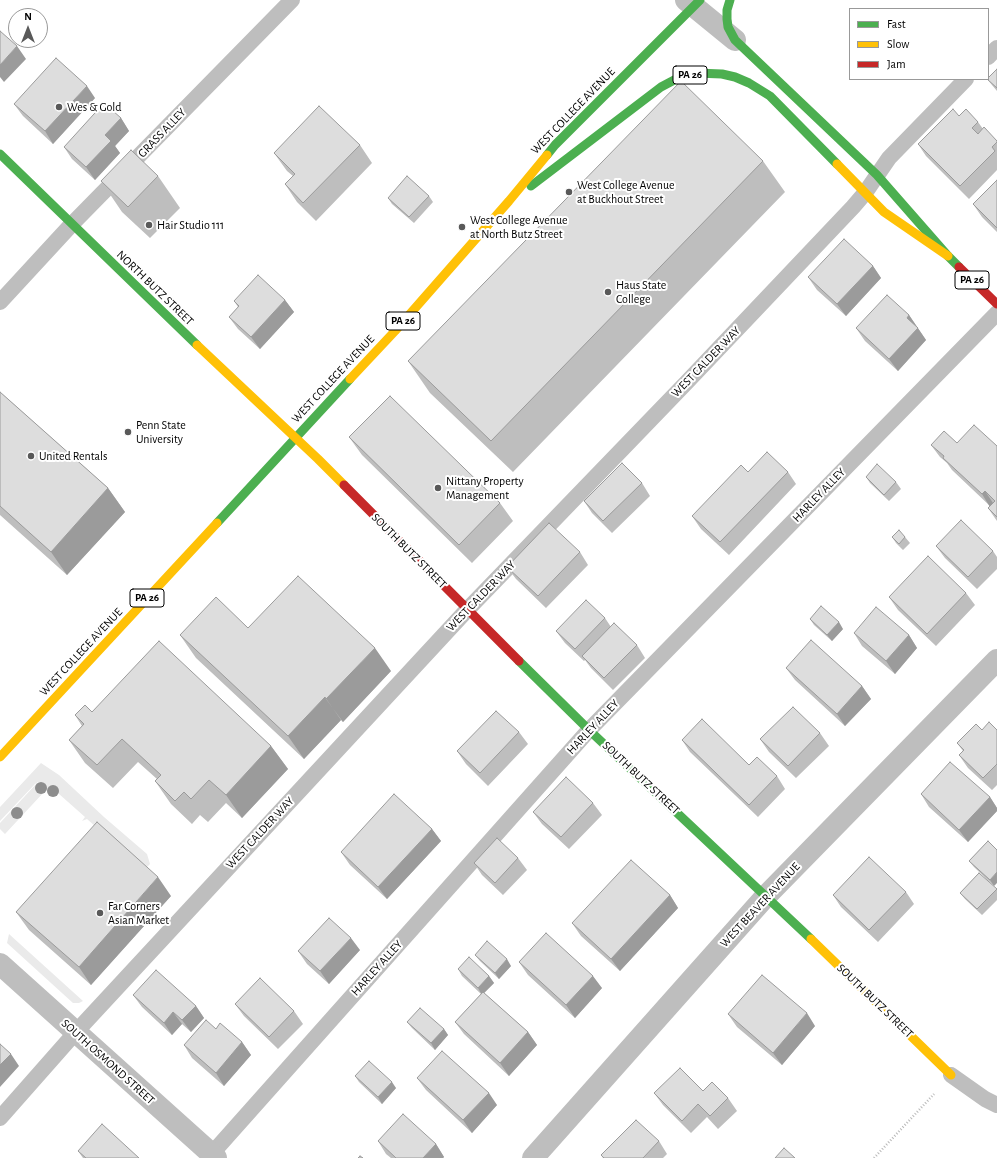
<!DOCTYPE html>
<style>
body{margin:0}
#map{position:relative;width:997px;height:1158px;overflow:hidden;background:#fff;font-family:"Alegreya Sans",sans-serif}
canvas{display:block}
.legend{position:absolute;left:849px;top:8px;width:140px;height:72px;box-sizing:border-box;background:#fff;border:1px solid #999;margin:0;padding:5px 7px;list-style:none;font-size:12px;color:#000}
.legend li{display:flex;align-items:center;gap:8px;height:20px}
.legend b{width:20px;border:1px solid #999}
.north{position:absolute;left:8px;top:8px;width:40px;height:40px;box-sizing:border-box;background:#fff;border:1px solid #999;border-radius:50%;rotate:0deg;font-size:11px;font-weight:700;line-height:16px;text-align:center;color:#000}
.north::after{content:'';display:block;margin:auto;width:14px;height:18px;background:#595959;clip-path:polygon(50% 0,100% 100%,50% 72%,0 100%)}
</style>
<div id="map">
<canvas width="997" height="1158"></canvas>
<ul class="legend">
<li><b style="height:5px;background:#4caf50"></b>Fast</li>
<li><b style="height:5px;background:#ffc107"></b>Slow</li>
<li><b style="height:5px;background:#c62828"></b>Jam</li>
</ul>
<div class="north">N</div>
</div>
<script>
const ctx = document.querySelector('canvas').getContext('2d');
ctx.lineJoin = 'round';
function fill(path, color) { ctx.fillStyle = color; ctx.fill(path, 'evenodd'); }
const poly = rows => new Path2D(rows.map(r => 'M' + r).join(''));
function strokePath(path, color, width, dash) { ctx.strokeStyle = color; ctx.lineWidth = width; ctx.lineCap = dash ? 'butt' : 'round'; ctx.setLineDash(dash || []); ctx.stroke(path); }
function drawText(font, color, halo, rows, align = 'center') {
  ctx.font = font + ' "Alegreya Sans",sans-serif'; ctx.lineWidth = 4; ctx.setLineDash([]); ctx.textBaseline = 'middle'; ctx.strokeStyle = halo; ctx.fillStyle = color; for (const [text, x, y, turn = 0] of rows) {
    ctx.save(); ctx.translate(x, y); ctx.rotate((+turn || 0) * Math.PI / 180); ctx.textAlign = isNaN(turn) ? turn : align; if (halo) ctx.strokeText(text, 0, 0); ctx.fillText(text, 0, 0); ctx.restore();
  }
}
fill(poly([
 [41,763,59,775,104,817,147,854,150,864,144,870,87,819,82,821,85,817,50,786,46,791,46,786,43,782,38,782,35,784,0,821,0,807],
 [37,783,43,784,45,788,44,792,5,834,0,829,0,823],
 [9,934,83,1001,79,1003,73,1003,7,943]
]), '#eaeaea');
strokePath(poly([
 [874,1158,934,1094]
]), '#b8b8b8', 2.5, [1, 2]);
strokePath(poly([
 [988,57,997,48],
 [0,302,72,224,292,0],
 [951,1075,985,1099,997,1105],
 [0,1118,75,1033,467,610,686,383,853,207,865,193,889,158,966,79],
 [208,1158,589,730,997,313]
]), '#bebebe', 16);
strokePath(poly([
 [686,0,735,40],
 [0,964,216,1158],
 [533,1158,766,896,997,660]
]), '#bebebe', 22);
strokePath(poly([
 [730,0,727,10,727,19,728,27,735,40,877,175,948,256,959,267],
 [0,154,197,345],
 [547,155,555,145,700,0],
 [531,186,661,87,678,78,696,73,722,74,735,77,749,83,770,96,837,164],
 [217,523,350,379],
 [519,661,589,730,811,939]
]), '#4caf50', 9);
strokePath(poly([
 [837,164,884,212,948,256],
 [197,345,318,459,344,485],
 [350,379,395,331,509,201,547,155],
 [0,757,217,523],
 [811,939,951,1075]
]), '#ffc107', 9);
strokePath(poly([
 [959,267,997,304],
 [344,485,519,661]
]), '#c62828', 9);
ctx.fillStyle = '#8d8d8d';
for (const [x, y] of [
 [41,788],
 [53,791],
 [17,813]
]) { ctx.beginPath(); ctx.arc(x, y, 6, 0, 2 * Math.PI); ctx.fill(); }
fill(poly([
 [997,69,997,91,987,79],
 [95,98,53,144,23,116,14,104],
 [959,116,978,122,983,129,997,141,997,170,969,199,926,156,918,144],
 [121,118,129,131,115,146,120,153,95,180,72,159,64,147],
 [360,145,372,163,316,221,297,202,285,184,293,176,287,171,274,153],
 [763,161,785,192,513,472,430,393,408,361],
 [158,176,180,208,150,238,122,212,101,181],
 [997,180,997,232,982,217,973,204],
 [429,196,433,202,414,223,392,204,388,198],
 [873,266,881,278,846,316,817,290,808,277],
 [285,300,294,312,260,349,238,329,229,317,238,307,234,301],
 [909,315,926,340,898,371,865,341,856,328],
 [0,392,108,488,125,512,67,575,0,515],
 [349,437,500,503,513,521,472,563,362,455],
 [957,443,997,446,997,521,988,508,990,506,952,470,947,463,940,457,931,445],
 [748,472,788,472,796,484,729,555,701,529,692,516],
 [866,477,896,482,901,489,889,501,870,483],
 [642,483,650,496,612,533,592,513,584,501],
 [892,537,905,537,910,543,903,550,896,543],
 [936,546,993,551,997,557,997,569,977,589,945,558],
 [580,552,588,565,546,608,516,579,507,567],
 [966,593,975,605,936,646,898,610,889,597],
 [605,618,611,627,637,645,645,658,613,690,591,668,585,660,584,661,565,643,556,631],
 [810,619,843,629,832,641,814,625],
 [248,628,391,671,343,722,341,720,304,759,196,658,180,635],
 [854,633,909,635,917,648,895,674,862,646],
 [786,668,862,686,871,699,845,726,795,680],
 [92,712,271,746,288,769,242,818,226,803,208,822,200,815,192,824,171,804,155,781,157,779,138,762,113,788,85,763,69,740,82,726,75,715],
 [982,730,997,730,997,785,992,790,968,768,959,755,963,751,957,743],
 [519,732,528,744,488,786,466,764,457,751],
 [820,733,829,746,796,778,769,752,760,739],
 [682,740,749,765,777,776,785,789,758,817,690,752],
 [921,794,990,797,997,808,997,811,968,842,929,807],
 [593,803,602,815,569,849,542,824,533,812],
 [432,829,441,841,387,899,350,865,341,852],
 [988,841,994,886,974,867,969,861],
 [518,858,527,870,503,895,482,875,474,863],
 [979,873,997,890,997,900,982,915,965,899,960,893],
 [906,892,914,904,878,942,841,907,833,895],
 [670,895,678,908,620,971,581,936,572,923],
 [171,896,91,985,29,930,16,912],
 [360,950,329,984,307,964,298,951],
 [475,955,511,966,499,979,480,961],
 [519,962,602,988,575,1018,528,975],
 [458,969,489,976,494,983,484,993,528,1032,537,1045,509,1076,464,1034,455,1022,481,994,462,976],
 [133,995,196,1006,204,1018,191,1032,182,1024,172,1035,142,1007],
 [235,1004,294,1011,303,1024,278,1049,244,1016],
 [728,1014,815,1026,782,1065,737,1027],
 [407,1022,444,1029,448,1035,435,1050,412,1028],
 [216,1029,242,1042,251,1055,224,1086,192,1058,184,1045],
 [355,1076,396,1088,382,1104,359,1082],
 [417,1078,497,1105,472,1133,426,1090],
 [703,1091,728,1098,737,1111,718,1129,707,1117,691,1133,663,1105,654,1093],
 [378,1141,436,1144,444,1157,443,1158,391,1158,386,1154],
 [659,1141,667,1154,663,1158,603,1158,601,1155],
 [78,1151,139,1158,83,1158]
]), '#bebebe');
fill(poly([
 [17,46,26,59,4,82,0,77,0,65],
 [87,86,95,98,53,144,45,131],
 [121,118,129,131,115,146,120,153,95,180,86,167,105,135],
 [873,266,881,278,846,316,837,304],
 [285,300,294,312,260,349,251,337],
 [909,315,926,340,898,371,889,359,907,318],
 [108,488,125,512,67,575,51,552],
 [985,491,993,503,990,507,982,494],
 [839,622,843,629,832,641,827,635],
 [909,635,917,648,895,674,886,661],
 [375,648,391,671,343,722,326,699],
 [862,686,871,699,845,726,837,714],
 [325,697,341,720,304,759,288,736],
 [271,746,288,769,242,818,226,795],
 [990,797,997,808,997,811,968,842,959,830],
 [432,829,441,841,387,899,378,887],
 [997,872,997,883,994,886,990,880],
 [158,877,171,896,91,985,79,967],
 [670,895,678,908,620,971,611,959],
 [351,938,360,950,329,984,320,971],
 [507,959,511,966,499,979,495,973],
 [489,976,494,983,482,995,478,988],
 [593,976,602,988,575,1018,566,1005],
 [196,1006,204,1018,191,1032,182,1020],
 [173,1012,182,1024,172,1035,164,1023],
 [807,1013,815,1026,782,1065,773,1053],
 [444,1029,448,1035,435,1050,431,1043],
 [528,1032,537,1045,509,1076,500,1063],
 [242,1042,251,1055,224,1086,216,1073],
 [11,1054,19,1066,0,1087,0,1065],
 [392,1082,396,1088,382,1104,378,1097],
 [489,1093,497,1105,472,1133,463,1120],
 [436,1144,444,1157,443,1158,423,1158]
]), '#9b9b9b');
const building = poly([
 [0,31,17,46,0,65,0,31],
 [56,58,87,86,45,131,14,104,56,58],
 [997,69,997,88,987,79,988,79,988,78,997,69],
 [681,81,763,161,491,441,408,361,681,81],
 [104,103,121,118,105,135,111,141,86,167,64,147,104,103],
 [319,106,360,145,303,203,285,184,295,174,274,153,319,106],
 [953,109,959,116,966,109,978,122,972,128,978,134,984,127,997,141,997,142,992,147,995,151,960,186,918,144,953,109],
 [131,150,158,176,128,207,101,181,131,150],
 [407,176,429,196,409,217,388,198,407,176],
 [997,180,997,228,973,204,997,180],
 [844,239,873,266,837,304,808,277,844,239],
 [258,275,285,300,251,337,229,317,239,306,234,301,258,275],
 [887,295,909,315,907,318,918,328,889,359,856,328,887,295],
 [0,392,108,488,51,552,0,506,0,392],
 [390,396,500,503,459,545,349,437,390,396],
 [974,425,997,446,997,517,988,508,995,501,985,491,982,494,943,458,944,456,931,445,944,431,957,443,974,425],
 [767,452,788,472,720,542,692,516,741,465,748,472,767,452],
 [622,463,642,483,603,521,584,501,622,463],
 [877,464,896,482,884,495,866,477,877,464],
 [961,520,993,551,968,577,936,546,961,520],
 [549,523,580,552,538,596,507,567,549,523],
 [899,530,905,537,899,544,892,537,899,530],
 [928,556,966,593,927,634,889,597,928,556],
 [298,576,375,648,326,699,325,697,288,736,180,635,216,597,248,628,298,576],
 [586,600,605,618,575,649,556,631,586,600],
 [821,606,839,622,827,635,810,619,821,606],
 [876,607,909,635,886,661,854,633,876,607],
 [614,623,637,645,604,678,582,656,614,623],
 [811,640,862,686,837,714,786,668,811,640],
 [159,641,271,746,226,795,209,780,191,799,184,792,175,801,155,781,161,775,122,739,97,765,69,740,84,724,75,715,85,705,92,712,159,641],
 [793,707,820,733,788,766,760,739,793,707],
 [496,711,519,732,480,773,457,751,496,711],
 [702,719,749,765,757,757,777,776,749,805,682,740,702,719],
 [989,722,997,730,997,764,983,778,959,755,964,750,957,743,976,724,982,730,989,722],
 [950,762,990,797,959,830,921,794,950,762],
 [566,777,593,803,561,837,533,812,566,777],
 [394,794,432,829,378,887,341,852,394,794],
 [97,822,158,877,79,967,16,912,97,822],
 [497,838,518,858,495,883,474,863,497,838],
 [988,841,997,850,997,872,990,880,969,861,988,841],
 [869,857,906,892,869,930,833,895,869,857],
 [631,860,670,895,611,959,572,923,631,860],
 [979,873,997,889,977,909,960,893,979,873],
 [329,918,351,938,320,971,298,951,329,918],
 [546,933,593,976,566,1005,519,962,546,933],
 [487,941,507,959,495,973,475,955,487,941],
 [469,957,489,976,478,988,458,969,469,957],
 [156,970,196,1006,182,1020,173,1012,164,1023,133,995,156,970],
 [762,975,807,1013,773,1053,728,1014,762,975],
 [260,978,294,1011,269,1037,235,1004,260,978],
 [483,992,528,1032,500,1063,455,1022,483,992],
 [420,1008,444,1029,431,1043,407,1022,420,1008],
 [206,1020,216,1029,220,1023,242,1042,216,1073,184,1045,206,1020],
 [0,1044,11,1054,0,1065,0,1044],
 [442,1051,489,1093,463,1120,417,1078,442,1051],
 [369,1061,392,1082,378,1097,355,1076,369,1061],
 [680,1068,703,1091,712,1082,728,1098,710,1116,698,1104,682,1121,654,1093,680,1068],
 [403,1114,436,1144,423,1158,396,1158,378,1141,403,1114],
 [636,1120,659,1141,643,1158,604,1158,601,1155,636,1120],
 [102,1124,139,1158,86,1158,78,1151,102,1124],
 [784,1148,795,1158,775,1158,784,1148],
 [360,1156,363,1158,358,1158,360,1156]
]);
fill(building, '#ddd');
strokePath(building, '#9b9b9b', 1);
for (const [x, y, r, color] of [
 [59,107,4,"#595959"],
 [569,192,4,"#595959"],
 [149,225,4,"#595959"],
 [462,227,4,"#595959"],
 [608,292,4,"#595959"],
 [128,432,4,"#595959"],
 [31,456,4,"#595959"],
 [438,488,4,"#595959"],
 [100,913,4,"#595959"]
]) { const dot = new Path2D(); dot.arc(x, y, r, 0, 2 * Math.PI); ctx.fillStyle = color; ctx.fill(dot); strokePath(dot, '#fff', 1.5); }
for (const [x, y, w] of [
 [690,75,34],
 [972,280,34],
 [403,321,34],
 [147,598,34]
]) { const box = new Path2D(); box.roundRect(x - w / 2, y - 9, w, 18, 3); ctx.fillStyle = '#fff'; ctx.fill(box); strokePath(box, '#000', 1); }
drawText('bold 11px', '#000', null, [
 ["PA 26",690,75],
 ["PA 26",972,280],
 ["PA 26",403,321],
 ["PA 26",147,598]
]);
drawText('12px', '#000', '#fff', [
 ["Wes & Gold",67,107],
 ["West College Avenue",577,185],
 ["at Buckhout Street",577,199],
 ["West College Avenue",470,220],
 ["at North Butz Street",470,234],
 ["Hair Studio 111",157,225],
 ["Haus State",616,285],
 ["College",616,299],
 ["Penn State",136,425],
 ["University",136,439],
 ["United Rentals",39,456],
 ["Nittany Property",446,481],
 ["Management",446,495],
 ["Far Corners",108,906],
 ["Asian Market",108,920]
], 'left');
drawText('12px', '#000', '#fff', [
 ["WEST COLLEGE AVENUE",573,111,-46],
 ["GRASS ALLEY",162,133,-46],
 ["NORTH BUTZ STREET",155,288,44],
 ["WEST CALDER WAY",706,362,-46],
 ["WEST COLLEGE AVENUE",333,379,-47],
 ["HARLEY ALLEY",819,495,-46],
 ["SOUTH BUTZ STREET",409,551,45],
 ["WEST CALDER WAY",481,596,-46],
 ["WEST COLLEGE AVENUE",81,652,-47],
 ["HARLEY ALLEY",593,727,-47],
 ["SOUTH BUTZ STREET",641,778,43],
 ["WEST CALDER WAY",260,833,-47],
 ["WEST BEAVER AVENUE",760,905,-47],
 ["HARLEY ALLEY",377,968,-48],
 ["SOUTH BUTZ STREET",875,1001,44],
 ["SOUTH OSMOND STREET",108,1062,42]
]);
</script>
